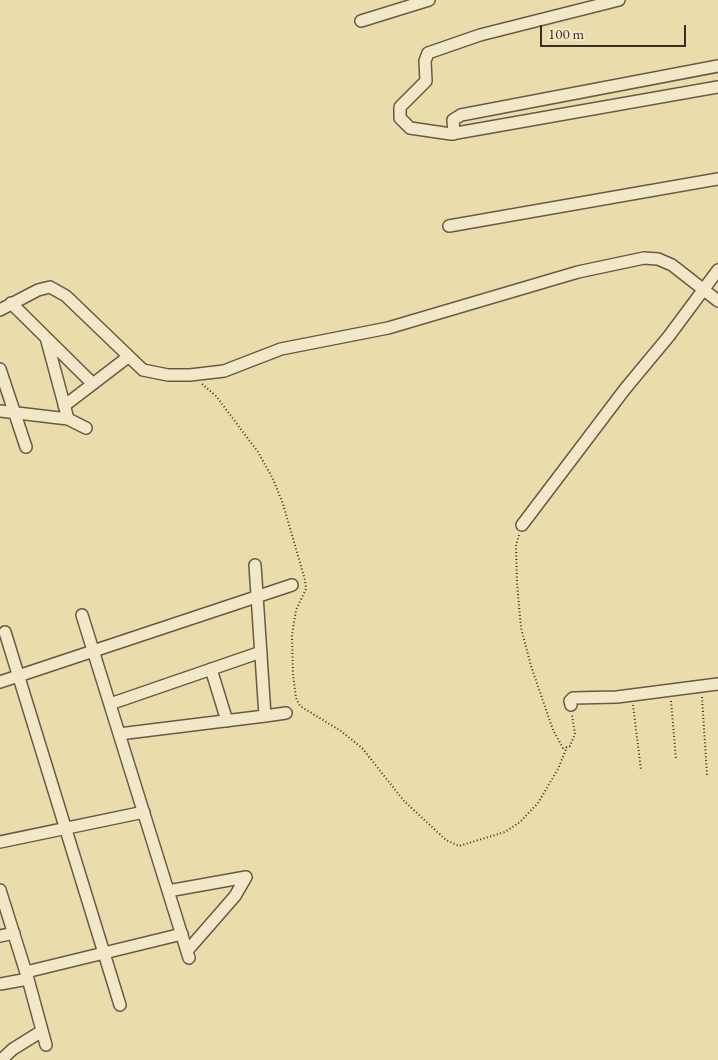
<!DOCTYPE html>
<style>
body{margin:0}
#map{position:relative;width:718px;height:1060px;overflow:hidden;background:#ebdcab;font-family:"EB Garamond",serif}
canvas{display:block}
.scale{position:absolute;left:540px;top:25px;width:146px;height:22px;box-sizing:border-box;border:2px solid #3d2e25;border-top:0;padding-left:6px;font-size:15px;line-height:18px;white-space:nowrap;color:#3d2e25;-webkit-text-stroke:4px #f2e8c8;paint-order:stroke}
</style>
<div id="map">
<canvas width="718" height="1060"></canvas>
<div class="scale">100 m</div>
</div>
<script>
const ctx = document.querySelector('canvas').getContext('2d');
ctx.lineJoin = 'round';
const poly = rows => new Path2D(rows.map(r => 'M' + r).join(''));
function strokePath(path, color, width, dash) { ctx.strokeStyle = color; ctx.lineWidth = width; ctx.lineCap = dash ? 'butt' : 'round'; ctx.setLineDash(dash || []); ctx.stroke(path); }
const street = poly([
 [619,0,480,35,428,53,425,61,426,81,400,107,400,118,410,128,451,134,718,87],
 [361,21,429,0],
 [454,134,453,120,461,115,718,66],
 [449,226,718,179],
 [11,303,93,384],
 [0,310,38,290,50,287,66,296,143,370,168,375,190,375,224,371,281,349,388,328,578,272,644,258,658,259,672,265,718,301],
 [47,341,68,419],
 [0,369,26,447],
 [64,406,128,357],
 [0,411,68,419,86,428],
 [522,525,625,389,669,336,718,270],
 [255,565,265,716,286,713],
 [82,615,189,958],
 [5,632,120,1005],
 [211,669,227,721],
 [0,682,292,585],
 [110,704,261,652],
 [571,705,570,701,573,698,617,697,718,684],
 [119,734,265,716],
 [0,842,144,812],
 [0,890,28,979,0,984],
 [168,891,246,877,235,896,187,951],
 [0,936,14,933],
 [26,972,182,934],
 [28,979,46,1045],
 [1,1060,13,1049,42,1031]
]);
strokePath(street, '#685a46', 14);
strokePath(poly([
 [202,384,216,396,258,452,273,479,283,504,305,580,306,589,296,610,292,635,293,674,296,698,300,706,341,731,362,748,404,801,446,840,459,846,505,832,520,822,538,803,558,769,567,747],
 [519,535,516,546,517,583,521,628,531,666,553,730,563,748,570,746,575,734,572,715],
 [702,697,707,775],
 [671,701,676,759],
 [633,705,641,770]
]), '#3d2e25', 2, [1, 2.5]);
strokePath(street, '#f2e8c8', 11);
</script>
